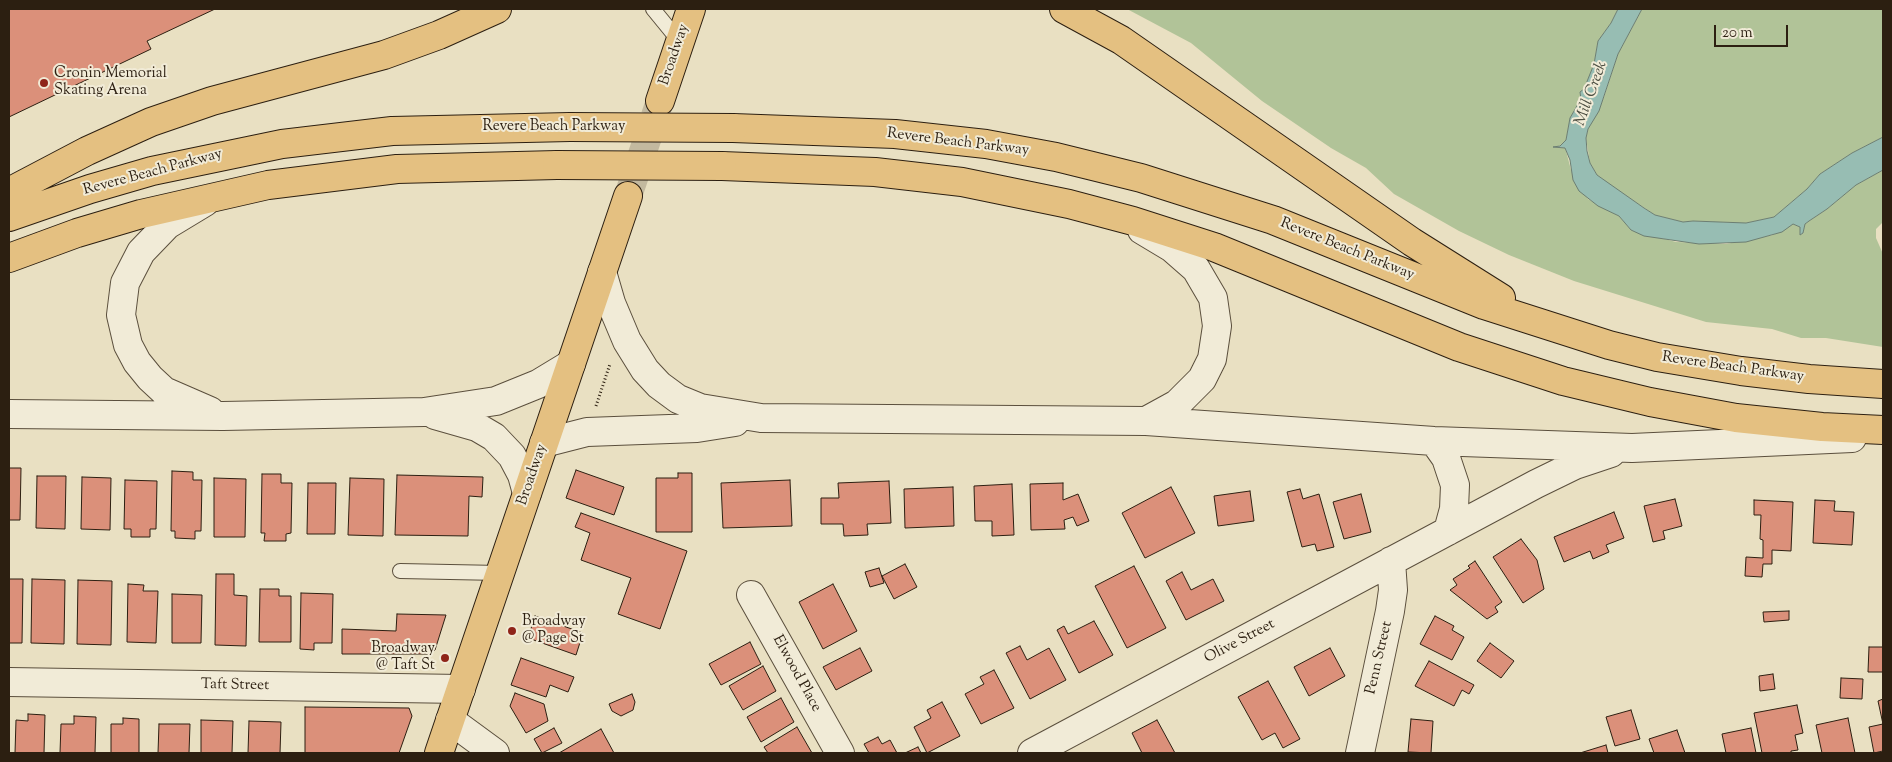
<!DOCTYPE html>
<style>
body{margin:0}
#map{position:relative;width:1892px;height:762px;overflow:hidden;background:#e9e0c2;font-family:"Sorts Mill Goudy",serif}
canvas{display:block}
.frame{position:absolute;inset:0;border:10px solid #2c1f11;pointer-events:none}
.scale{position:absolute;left:1714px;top:25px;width:74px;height:22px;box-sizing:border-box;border:2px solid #2c1f11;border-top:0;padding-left:6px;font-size:15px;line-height:18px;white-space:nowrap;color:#2c1f11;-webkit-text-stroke:4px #f1ebd7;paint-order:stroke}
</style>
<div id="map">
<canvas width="1892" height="762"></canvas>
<div class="frame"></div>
<div class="scale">20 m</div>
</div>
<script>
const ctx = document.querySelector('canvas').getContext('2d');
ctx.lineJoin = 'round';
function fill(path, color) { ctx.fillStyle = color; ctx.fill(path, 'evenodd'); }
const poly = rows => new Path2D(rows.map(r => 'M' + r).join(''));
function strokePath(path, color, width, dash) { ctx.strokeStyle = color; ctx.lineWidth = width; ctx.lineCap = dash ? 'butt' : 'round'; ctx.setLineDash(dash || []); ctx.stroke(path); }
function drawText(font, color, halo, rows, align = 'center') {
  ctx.font = font + ' "Sorts Mill Goudy",serif'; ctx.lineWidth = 4; ctx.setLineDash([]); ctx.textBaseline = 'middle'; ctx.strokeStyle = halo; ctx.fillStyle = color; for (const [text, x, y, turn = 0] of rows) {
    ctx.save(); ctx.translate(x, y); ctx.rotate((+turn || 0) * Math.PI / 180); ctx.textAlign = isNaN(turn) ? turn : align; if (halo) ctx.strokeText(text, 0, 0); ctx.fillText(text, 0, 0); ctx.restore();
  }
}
fill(poly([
 [1127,9,1618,9,1611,23,1598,41,1594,64,1584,90,1580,92,1581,99,1570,119,1566,140,1557,148,1565,147,1571,170,1588,199,1619,216,1631,230,1676,242,1726,244,1773,235,1793,224,1800,227,1800,235,1803,233,1805,224,1809,221,1827,209,1856,185,1883,170,1883,222,1876,229,1876,238,1883,254,1883,347,1826,338,1801,338,1772,329,1706,322,1574,281,1509,255,1459,231,1394,194,1366,168,1331,148,1262,101,1191,43],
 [1642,9,1883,9,1883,137,1852,153,1820,174,1807,189,1774,217,1746,223,1733,223,1693,221,1683,222,1655,215,1605,182,1597,175,1590,163,1586,138,1588,129,1604,97,1618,54]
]), '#b1c398');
const water = poly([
 [1618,9,1642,9,1618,54,1599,111,1588,129,1586,138,1587,151,1590,163,1597,175,1644,208,1655,215,1683,222,1693,221,1746,223,1774,217,1807,189,1820,174,1852,153,1883,137,1883,170,1856,185,1827,209,1809,221,1805,224,1803,233,1800,235,1800,227,1793,224,1782,232,1746,242,1699,244,1644,236,1631,230,1619,216,1598,206,1579,191,1573,180,1570,160,1565,148,1553,147,1560,146,1566,140,1570,118,1581,99,1580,92,1584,89,1594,64,1598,41,1611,23,1618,9]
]);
fill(water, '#97bdb3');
strokePath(water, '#6c7e72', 1);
const building = poly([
 [9,9,215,9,147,41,151,49,9,117,9,9],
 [9,468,21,468,20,520,9,520,9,468],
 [576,470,624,487,614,515,566,498,576,470],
 [172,471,193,472,193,480,202,480,201,531,195,531,195,539,175,538,175,531,171,531,172,471],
 [678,473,692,473,692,532,656,532,656,478,678,478,678,473],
 [262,474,281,474,281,483,292,483,291,533,286,534,286,541,264,541,265,533,261,533,262,474],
 [397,475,483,477,482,497,469,496,468,536,395,535,397,475],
 [37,476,66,476,65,529,36,528,37,476],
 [82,477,111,478,110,530,81,529,82,477],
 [214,478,246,479,245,537,214,537,214,478],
 [350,478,384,479,383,536,348,535,350,478],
 [125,480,157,481,156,529,150,529,150,537,131,537,131,529,124,529,125,480],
 [790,480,792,526,723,528,721,483,790,480],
 [889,481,891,523,867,524,868,535,844,536,843,524,821,524,821,498,839,498,838,483,889,481],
 [308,483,336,483,335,534,307,534,308,483],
 [1063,483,1063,500,1078,494,1089,521,1077,526,1073,517,1064,520,1065,529,1031,530,1030,484,1063,483],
 [1012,484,1014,535,992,536,992,521,975,521,974,486,1012,484],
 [953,487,954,526,905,528,904,489,953,487],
 [1171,487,1195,533,1145,558,1122,513,1171,487],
 [1300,489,1303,499,1319,494,1334,547,1317,551,1315,544,1302,547,1287,492,1300,489],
 [1250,491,1254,521,1218,526,1214,496,1250,491],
 [1361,494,1371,532,1344,539,1333,502,1361,494],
 [1675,499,1682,526,1663,531,1665,539,1653,542,1644,506,1675,499],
 [1754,500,1793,502,1791,551,1772,550,1772,564,1763,564,1762,577,1745,576,1746,557,1763,558,1763,540,1760,539,1761,515,1754,515,1754,500],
 [1815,500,1835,501,1834,511,1854,512,1852,545,1813,543,1815,500],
 [1614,512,1624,538,1606,545,1609,552,1593,559,1590,551,1564,562,1554,537,1614,512],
 [581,513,687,551,660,629,618,614,631,578,581,560,590,533,575,527,581,513],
 [1521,539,1537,560,1544,589,1523,603,1493,557,1521,539],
 [1475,561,1502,602,1495,607,1498,612,1487,619,1450,590,1457,585,1453,579,1470,568,1468,566,1475,561],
 [905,564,917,587,894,599,882,576,905,564],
 [1134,566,1166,628,1127,648,1095,586,1134,566],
 [879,568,884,583,870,587,865,572,879,568],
 [1182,572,1191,590,1213,579,1224,601,1186,620,1166,581,1182,572],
 [216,574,234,574,234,595,247,596,246,646,215,645,216,574],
 [9,579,23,579,22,643,9,643,9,579],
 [32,579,65,580,64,644,31,643,32,579],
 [78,580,112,581,111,645,77,644,78,580],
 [128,584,144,585,143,591,158,591,156,643,127,642,128,584],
 [833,584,857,631,823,649,799,602,833,584],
 [260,589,279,589,279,596,291,596,291,642,259,642,260,589],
 [301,593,333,594,332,643,314,643,314,650,300,649,301,593],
 [172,594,202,595,201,643,172,643,172,594],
 [1789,611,1789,620,1764,622,1763,612,1789,611],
 [397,614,446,615,435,650,431,654,342,654,342,629,396,631,397,614],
 [535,616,583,633,576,655,528,638,535,616],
 [1435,616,1454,626,1452,630,1464,637,1452,660,1420,644,1435,616],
 [1094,621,1113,655,1079,673,1057,630,1064,626,1068,634,1094,621],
 [750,642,761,664,721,685,709,664,750,642],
 [1490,643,1514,661,1501,678,1477,661,1490,643],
 [1020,646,1027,660,1049,648,1066,680,1030,699,1006,653,1020,646],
 [1869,647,1883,647,1883,672,1868,672,1869,647],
 [860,648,872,671,836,690,823,667,860,648],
 [1330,648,1345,676,1309,696,1294,667,1330,648],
 [521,658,574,677,568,692,550,685,546,697,511,685,521,658],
 [1429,661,1474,685,1469,694,1462,690,1454,706,1415,686,1429,661],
 [763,666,776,691,743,710,729,686,763,666],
 [994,670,1014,708,981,724,965,694,984,684,980,677,994,670],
 [1773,674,1775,689,1760,691,1759,676,1773,674],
 [1841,678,1863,679,1862,699,1840,698,1841,678],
 [1268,681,1300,739,1283,748,1275,733,1262,740,1238,697,1268,681],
 [515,693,544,704,548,721,526,733,510,706,515,693],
 [632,694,635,702,633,710,621,716,612,711,609,704,632,694],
 [781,698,794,722,761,742,747,717,781,698],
 [1883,699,1883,751,1874,753,1869,727,1883,724,1878,701,1883,699],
 [942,702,960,736,927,753,914,727,931,718,927,710,942,702],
 [1797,705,1803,733,1795,735,1798,750,1791,751,1791,753,1762,753,1754,713,1797,705],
 [305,707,409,708,412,716,399,753,305,753,305,707],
 [1631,710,1640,739,1615,746,1606,717,1631,710],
 [28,714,45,715,44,753,15,753,16,720,28,721,28,714],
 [74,716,96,717,95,753,60,753,61,724,74,724,74,716],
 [123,718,139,719,139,753,111,753,111,724,123,724,123,718],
 [1848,718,1855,753,1822,753,1816,725,1848,718],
 [1411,719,1433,721,1431,753,1408,752,1411,719],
 [201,720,233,721,232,753,201,753,201,720],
 [1157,720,1175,753,1142,753,1132,733,1157,720],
 [249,721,281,722,280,753,248,753,249,721],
 [159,724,190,724,189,753,158,753,159,724],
 [797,727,812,753,768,753,764,747,797,727],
 [554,728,562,743,542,753,534,739,554,728],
 [1751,728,1756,753,1726,753,1722,734,1751,728],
 [601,729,614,753,559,753,601,729],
 [1677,730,1685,753,1654,753,1649,739,1677,730],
 [878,737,882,744,890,740,897,753,869,753,864,744,878,737],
 [1606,745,1608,753,1580,753,1606,745],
 [918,747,921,753,905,753,918,747]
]);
fill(building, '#db907a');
strokePath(building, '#2c1f11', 1);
strokePath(poly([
 [628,196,658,107]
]), '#c3b99f', 28, [28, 14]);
const service = poly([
 [653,9,680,42],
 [400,571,500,573]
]);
const minor = poly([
 [205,202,167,225,141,252,125,283,121,315,128,345,137,362,150,378,164,391,210,411],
 [1142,230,1172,248,1196,269,1213,298,1217,326,1212,359,1202,379,1177,404,1146,421],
 [602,272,611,303,627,341,645,370,659,385,678,399,700,408,761,418,1146,421,1434,441,1632,448,1852,438],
 [9,414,223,416,424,412,496,401,538,384,571,364],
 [435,415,477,427,494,437,512,456,522,475,527,493],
 [1434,441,1446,458,1455,485,1454,509,1448,531],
 [544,443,587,432,697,428,735,422],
 [751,595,840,753],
 [9,682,461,689],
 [450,720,495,753],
 [1032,753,1536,484,1575,465,1611,453],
 [1360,753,1390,611,1393,590,1391,561]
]);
const primary = poly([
 [660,101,691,9],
 [439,753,628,196]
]);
const trunk = poly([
 [1064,9,1121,40,1412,242,1501,298],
 [733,128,895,134,986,144,1056,157,1141,178,1273,220,1484,305,1609,345,1657,357,1741,371,1809,379,1883,384],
 [722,166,875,172,962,182,1069,204,1133,221,1214,247,1459,347,1563,381,1650,402,1736,418,1822,427,1883,430],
 [9,192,87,151,151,122,212,101,384,55,439,35,497,9],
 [9,217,90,189,152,171,282,144,392,131,570,127],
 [9,258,77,233,141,214,268,185,397,169,557,165]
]);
strokePath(service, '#5b4f3d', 16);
strokePath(minor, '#5b4f3d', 30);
strokePath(primary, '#2c1f11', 30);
strokePath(trunk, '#2c1f11', 30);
strokePath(poly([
 [596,406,610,364]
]), '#2c1f11', 3, [1, 2.5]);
strokePath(service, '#f1ebd7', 14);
strokePath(minor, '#f1ebd7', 28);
strokePath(primary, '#e4c081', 28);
strokePath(trunk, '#e4c081', 28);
const trunkBridge = poly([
 [570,127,733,128],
 [557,165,722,166]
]);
strokePath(trunkBridge, '#2c1f11', 30, []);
strokePath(trunkBridge, '#e4c081', 28);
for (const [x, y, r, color] of [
 [44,83,5,"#8f2418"],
 [512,631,5,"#8f2418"],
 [445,658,5,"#8f2418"]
]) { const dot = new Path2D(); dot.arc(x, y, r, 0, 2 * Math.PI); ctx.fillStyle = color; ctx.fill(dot); strokePath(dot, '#f1ebd7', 2); }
drawText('15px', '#2c1f11', '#f1ebd7', [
 ["Broadway",675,55,-71],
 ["Revere Beach Parkway",554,127],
 ["Revere Beach Parkway",958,143,7],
 ["Revere Beach Parkway",153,173,-15],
 ["Revere Beach Parkway",1347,250,22],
 ["Revere Beach Parkway",1733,368,8],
 ["Broadway",533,475,-71],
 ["Olive Street",1240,642,-28],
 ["Penn Street",1380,658,-77],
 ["Elwood Place",796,674,61],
 ["Taft Street",235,686,1]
]);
drawText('15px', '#2c1f11', '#f1ebd7', [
 ["Cronin Memorial",54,74],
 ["Skating Arena",54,91],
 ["Broadway",522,622],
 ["@ Page St",522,639],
 ["Broadway",435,649,"right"],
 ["@ Taft St",435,666,"right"]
], 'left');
drawText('italic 16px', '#4c4e42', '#f1ebd7', [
 ["Mill Creek",1592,94,-70]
]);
</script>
